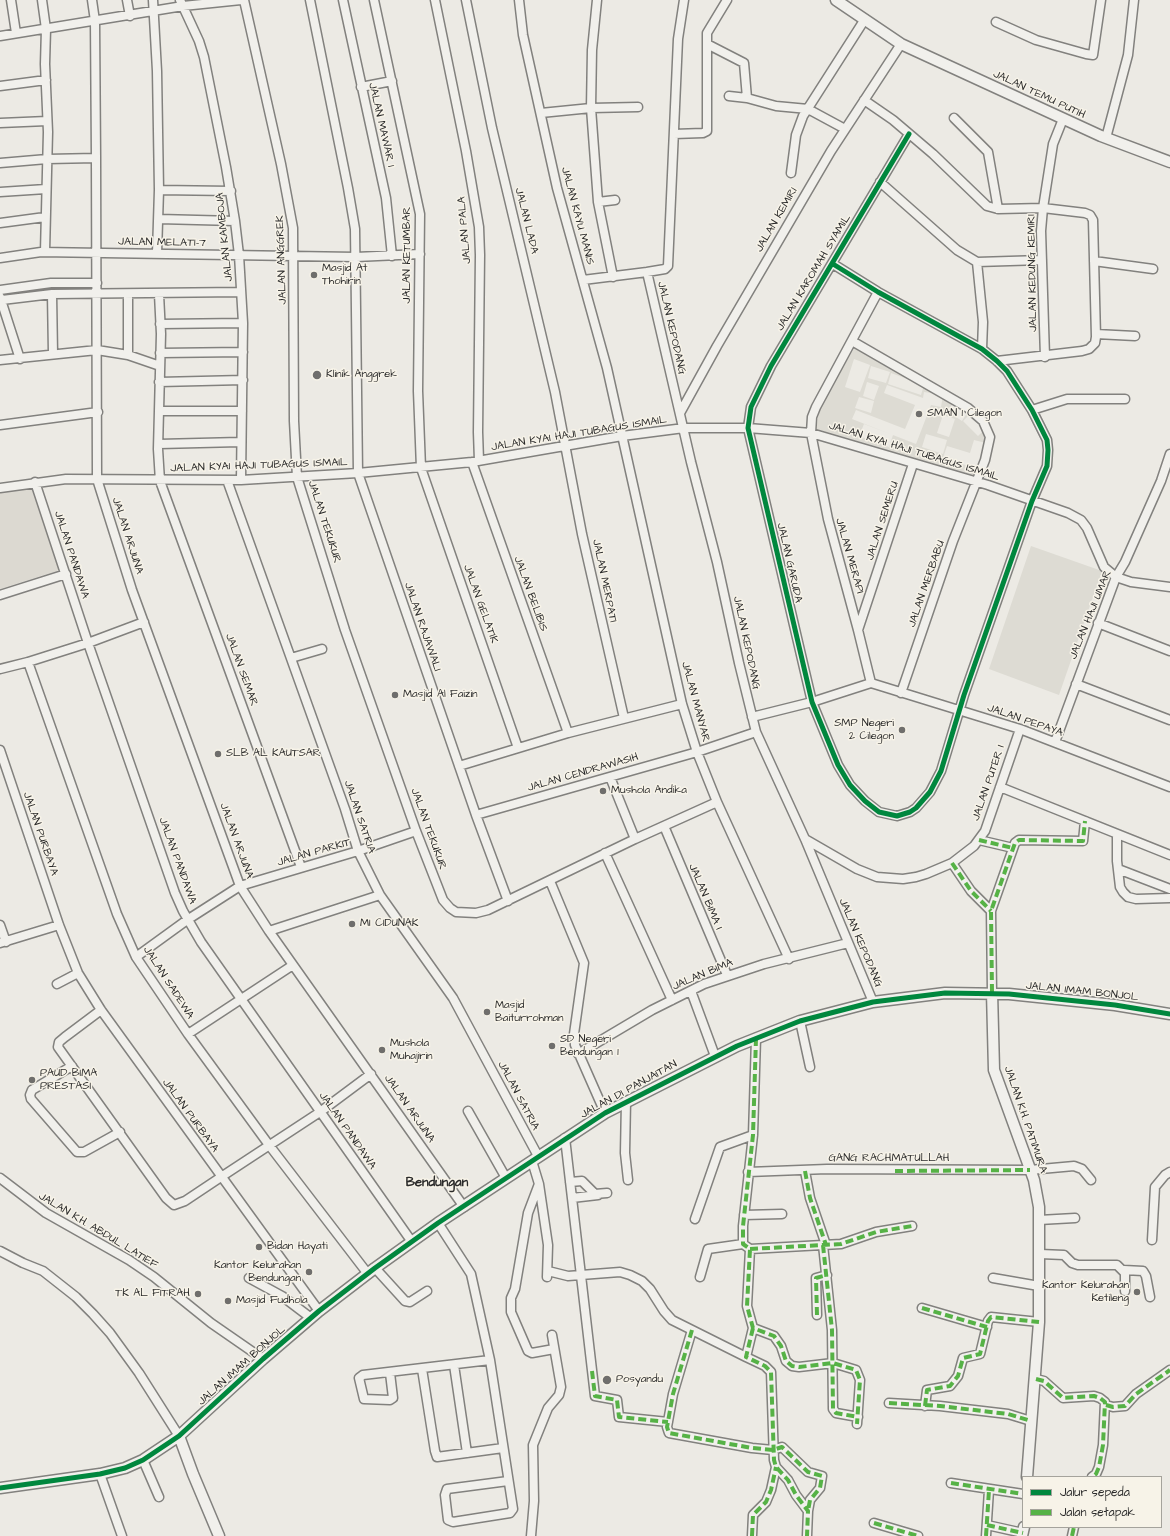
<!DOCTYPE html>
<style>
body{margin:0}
#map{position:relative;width:1170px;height:1536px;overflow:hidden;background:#eceae4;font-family:"Architects Daughter",sans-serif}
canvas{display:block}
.legend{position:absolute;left:1022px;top:1476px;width:140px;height:52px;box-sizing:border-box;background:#f7f3e8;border:1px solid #a5a39c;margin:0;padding:5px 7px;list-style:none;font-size:12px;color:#2b2b2b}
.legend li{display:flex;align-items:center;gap:8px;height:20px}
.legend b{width:20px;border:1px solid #a5a39c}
</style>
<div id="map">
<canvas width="1170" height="1536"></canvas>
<ul class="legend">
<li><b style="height:5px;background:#00873e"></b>Jalur sepeda</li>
<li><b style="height:5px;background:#56b246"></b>Jalan setapak</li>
</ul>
</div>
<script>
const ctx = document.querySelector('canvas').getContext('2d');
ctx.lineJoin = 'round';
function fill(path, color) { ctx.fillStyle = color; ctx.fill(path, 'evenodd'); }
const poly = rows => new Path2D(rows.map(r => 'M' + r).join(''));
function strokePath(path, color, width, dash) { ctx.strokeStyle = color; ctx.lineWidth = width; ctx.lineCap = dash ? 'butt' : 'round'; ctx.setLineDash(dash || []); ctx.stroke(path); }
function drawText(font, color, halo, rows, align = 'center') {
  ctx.font = font + ' "Architects Daughter",sans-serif'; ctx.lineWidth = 3; ctx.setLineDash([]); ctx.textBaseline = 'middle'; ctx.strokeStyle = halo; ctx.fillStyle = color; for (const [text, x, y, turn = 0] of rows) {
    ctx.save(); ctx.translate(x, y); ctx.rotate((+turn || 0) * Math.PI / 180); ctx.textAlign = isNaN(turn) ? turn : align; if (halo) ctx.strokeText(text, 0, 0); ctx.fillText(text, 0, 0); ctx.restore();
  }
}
fill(poly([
 [855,347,951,399,983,424,988,436,975,480,878,447,816,429,820,406],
 [854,359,870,365,860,392,845,387],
 [871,366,890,372,886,383,868,378],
 [891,373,924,385,921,395,888,384],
 [867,382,879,386,874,400,863,396],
 [887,385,923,398,924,392,943,395,941,407,931,405,916,444,852,419,856,410,905,429,915,405,884,393],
 [859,397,874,401,871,413,855,408],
 [953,404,967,413,962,421,947,411],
 [970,414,985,429,978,436,963,421],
 [943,415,955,419,949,437,937,433],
 [864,424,893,435,889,447,859,436],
 [926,434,947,440,943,454,922,447],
 [974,440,986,443,978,469,943,458,947,446,970,453],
 [1031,546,1102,571,1059,695,989,669]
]), '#dddbd3');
fill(poly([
 [31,485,60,570,0,589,0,493]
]), '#dcd9d1');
const minor = poly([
 [11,0,16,33],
 [42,0,46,29,45,64,48,132,45,252],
 [92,0,95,21,96,158,97,479,132,590,240,886,269,931,464,1207],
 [127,0,130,16],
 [153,0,157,71,159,190,157,253],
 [180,0,199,41,204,57,226,167,235,221,239,255,243,323,241,480],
 [244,0,281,164,293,228,294,421,297,477,345,630,416,831,443,900,450,908,456,912,476,913,488,910,635,839,717,802],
 [310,0,348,188,355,229,358,473,476,815,508,901],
 [343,0,386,198,392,256],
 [374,0,420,214,418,391,421,468,518,748],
 [435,0,466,151,479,227,480,255,478,432,479,461],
 [466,0,492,128,555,392,582,534,624,718],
 [519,0,523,35,557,188,607,368,682,704,697,752,717,802,789,959],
 [996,22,1036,40,1086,54,1093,55,1101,0],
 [0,36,183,6,241,0],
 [707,44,707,33,727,0],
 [0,86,46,80],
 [361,87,392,81],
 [729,96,747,98],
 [864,100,893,120,933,154,987,206,998,209,1043,208,1085,213,1090,215,1093,220,1096,337,1095,343,1089,349,1082,351,997,361],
 [541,113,591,108,592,50,597,0],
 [954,118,988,152,998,209],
 [0,123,47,121],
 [674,134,703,133,707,131,707,44,744,63,747,98,776,106,808,109,845,129],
 [1106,138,1128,55,1134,0],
 [0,163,47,159,96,158],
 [791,173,796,135,803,116,865,19],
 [880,182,957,250,977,262,1042,260],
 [159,190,231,191],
 [0,192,46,189],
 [598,202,615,200],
 [159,219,235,221],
 [0,223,45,217],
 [0,258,41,252,356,257,420,254],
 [1094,261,1153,269],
 [977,262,983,322,982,349],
 [833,264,878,292,982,349,997,361,1007,371,1032,410,1047,440,1048,450,1047,466,1032,501,964,695,941,771,930,792,916,808,910,812,897,816,879,812,865,801,850,785,838,765,812,702,748,428,751,407,771,366,909,134],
 [647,272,691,462,717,562,739,663,756,732,805,839,873,1002],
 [613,277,598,202,591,108,638,107],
 [583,280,647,272,665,269,668,266,678,39,684,0],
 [0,290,51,283,97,283],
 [52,294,241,292],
 [159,294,161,334,158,449,160,481,301,867],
 [0,297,20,359],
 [2,300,52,294,53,354],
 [160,324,243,323],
 [1096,334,1135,336],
 [852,341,968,408,983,421,990,437,985,460,953,541,901,693],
 [160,353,243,352],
 [128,355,128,294],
 [1045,357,1041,231,1043,208,1053,144,1063,119],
 [0,360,97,350,128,355,160,366],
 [159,382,243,380],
 [1032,410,1067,399,1125,399],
 [159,411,242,411],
 [680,413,717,346,831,151,901,44],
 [0,425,98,412],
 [159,444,240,442],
 [472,462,568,733],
 [227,480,345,809,358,851,380,895,453,998,538,1156],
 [35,482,88,643,175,893,183,911,201,942,412,1242],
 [0,488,66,479,241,480,358,473,472,462,622,436,684,428,748,428,811,433,988,485,1068,513,1081,520,1087,528,1104,567,1116,577,1131,582,1170,587],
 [0,595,66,574],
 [1098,623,1170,651],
 [858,630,913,464],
 [291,658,322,649],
 [28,662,117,914,136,957,188,1034,269,1145,368,1274],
 [0,669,28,662,88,643,144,622],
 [871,683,858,630,828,519,811,433,812,417,816,407,878,292],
 [871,683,1020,729,1170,787],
 [1076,684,1170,720],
 [752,717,812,702,871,683],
 [1055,742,1116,577,1125,562,1161,481,1170,454],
 [0,750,59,925,78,973,101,1010,319,1311],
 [459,766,568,733,682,704],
 [610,777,635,839],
 [1000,787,1170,855],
 [476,815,697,752,756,732],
 [664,826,727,975],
 [1117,834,1117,861,1120,887,1123,892,1128,897,1136,899,1170,898],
 [805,839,857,869,877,877,903,879,916,877,926,874,952,863,974,846,985,831,1020,729],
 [979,840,1013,848],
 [605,853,672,1000],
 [952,863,971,891,991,911],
 [1118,869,1170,889],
 [550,881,584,963,574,1034,575,1045,605,1113],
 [0,925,6,942],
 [269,931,380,895],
 [0,943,59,925],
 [136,957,187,920,240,886,358,851,416,831],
 [57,984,78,973],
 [691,991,715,1056],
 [992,992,991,911,1015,843,1019,840,1083,841,1085,821],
 [101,1010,65,1037,59,1042,58,1047,166,1198,174,1205,185,1201,221,1177,320,1112,371,1074],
 [800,1021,810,1067],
 [188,1034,293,965],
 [756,1038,753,1135,743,1226,743,1244,750,1249,747,1306,753,1328,774,1336,781,1346,786,1361,792,1366,799,1367,833,1363,856,1370,860,1380,857,1424],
 [578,1054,652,1010,704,984,764,964,848,943],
 [72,1066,32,1090,30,1095,31,1099,77,1152,84,1152,120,1132],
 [626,1101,625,1153,628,1180],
 [468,1111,506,1178],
 [565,1138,595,1396,617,1400,619,1417,668,1422],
 [532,1161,539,1184,528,1213,515,1289,511,1298,511,1312,528,1351,532,1353,554,1349],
 [805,1171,810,1198,826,1245],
 [748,1172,827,1169,1030,1170,1074,1166,1082,1169,1091,1180],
 [0,1178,46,1213,129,1260,154,1277,211,1323,263,1359],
 [570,1182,582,1181,595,1194,607,1193],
 [539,1184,548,1245,547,1277],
 [572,1198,598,1195],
 [744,1215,782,1214],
 [695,1219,720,1147,753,1135],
 [1039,1220,1075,1218],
 [438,1223,471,1274,490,1360,513,1509,510,1513,453,1522,448,1520,445,1495,447,1489,508,1481],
 [1152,1240,1155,1187,1165,1175,1170,1172],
 [823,1245,832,1330,833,1409,836,1413,858,1417],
 [750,1249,841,1244,876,1232,912,1226],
 [0,1251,23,1263,43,1271,76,1297,93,1314,110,1333,139,1373,179,1436],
 [1040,1254,1064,1255,1072,1263,1078,1265,1117,1265,1125,1273,1125,1291],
 [375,1268,405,1301,410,1302,427,1291],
 [1124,1270,1143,1271,1146,1276,1150,1297],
 [548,1271,568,1276,620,1272,630,1275,642,1281,650,1289,664,1311,672,1320,746,1357],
 [700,1277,708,1249,743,1244],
 [249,1278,282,1296,311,1318],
 [993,1278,1039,1286],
 [922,1308,987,1327],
 [817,1315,816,1278,827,1275],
 [753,1328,746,1357,765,1366,771,1372,774,1460,776,1467,788,1480,796,1495,808,1511,807,1536],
 [692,1330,673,1394,667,1427,669,1433,752,1448,773,1450,782,1447,808,1472,822,1476,820,1488,810,1500,808,1511],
 [454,1365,467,1453],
 [422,1369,435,1451,437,1457,503,1448],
 [390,1373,393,1398,390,1400,364,1399,359,1378,363,1375,490,1360],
 [1036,1379,1044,1381,1063,1398,1094,1396,1100,1398,1105,1402,1103,1445,1099,1467,1096,1474,1092,1477],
 [889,1403,940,1406,1008,1414,1031,1421],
 [1106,1405,1113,1407,1125,1406,1136,1394,1170,1370],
 [925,1406,927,1390,950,1386,958,1376,963,1358,980,1354,988,1321,991,1317,1039,1322],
 [143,1460,159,1497],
 [100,1474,122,1536],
 [951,1483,1023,1494],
 [874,1523,918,1536],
 [987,1525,1023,1533],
 [531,1536,534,1501,533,1445,548,1408,559,1395,561,1387,552,1335],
 [752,1536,753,1515,766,1502,771,1490,776,1467],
 [986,1536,989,1490],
 [1072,1536,1074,1527]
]);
const tertiary = poly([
 [836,0,901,44,1101,136,1170,162],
 [992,992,994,1070,1034,1180,1039,1207,1039,1322,1027,1477],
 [179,1436,193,1474,219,1536],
 [0,1488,100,1474,125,1468,143,1460,179,1436,263,1359,319,1311,375,1268,438,1223,605,1113,737,1046,800,1021,873,1002,945,993,1009,994,1115,1005,1170,1014],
 [1022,1536,1024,1527]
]);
strokePath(minor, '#82817e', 11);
strokePath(tertiary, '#82817e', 13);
strokePath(minor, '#f1f0ec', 8);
strokePath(tertiary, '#f1f0ec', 10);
strokePath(poly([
 [979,840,1013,848],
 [952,863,971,891,991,911],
 [992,992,991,911,1015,843,1019,840,1083,841,1085,821],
 [756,1038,753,1135,743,1226,743,1244,750,1249,747,1306,753,1328,774,1336,781,1346,786,1361,792,1366,799,1367,833,1363,856,1370,860,1380,857,1424],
 [805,1171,810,1198,826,1245],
 [895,1171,1030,1170],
 [823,1245,832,1330,833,1409,836,1413,858,1417],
 [750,1249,841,1244,876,1232,912,1226],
 [922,1308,987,1327],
 [817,1315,816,1278,827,1275],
 [753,1328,746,1357,765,1366,771,1372,774,1460,776,1467,788,1480,796,1495,808,1511,807,1536],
 [692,1330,673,1394,667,1427,669,1433,752,1448,773,1450,782,1447,808,1472,822,1476,820,1488,810,1500,808,1511],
 [592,1371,595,1396,617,1400,619,1417,668,1422],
 [1036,1379,1044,1381,1063,1398,1094,1396,1100,1398,1105,1402,1103,1445,1099,1467,1096,1474,1092,1477],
 [889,1403,940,1406,1008,1414,1031,1421],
 [1106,1405,1113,1407,1125,1406,1136,1394,1170,1370],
 [925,1406,927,1390,950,1386,958,1376,963,1358,980,1354,988,1321,991,1317,1039,1322],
 [951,1483,1023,1494],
 [874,1523,918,1536],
 [987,1525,1023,1533],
 [752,1536,753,1515,766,1502,771,1490,776,1467],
 [986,1536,989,1490],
 [1072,1536,1074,1527]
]), '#56b246', 4, [8, 4]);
strokePath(poly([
 [833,264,878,292,982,349,997,361,1007,371,1032,410,1047,440,1048,450,1047,466,1032,501,964,695,941,771,930,792,916,808,910,812,897,816,879,812,865,801,850,785,838,765,812,702,748,428,751,407,771,366,909,134],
 [0,1488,100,1474,125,1468,143,1460,179,1436,263,1359,319,1311,375,1268,438,1223,605,1113,737,1046,800,1021,873,1002,945,993,1009,994,1115,1005,1170,1014]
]), '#00873e', 5);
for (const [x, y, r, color] of [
 [314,275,4,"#6f6e6c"],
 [317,375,5,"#6f6e6c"],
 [919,414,4,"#6f6e6c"],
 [395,695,4,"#6f6e6c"],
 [902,730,4,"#6f6e6c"],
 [218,754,4,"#6f6e6c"],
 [603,791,4,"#6f6e6c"],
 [352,924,4,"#6f6e6c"],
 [487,1012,4,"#6f6e6c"],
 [552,1046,4,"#6f6e6c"],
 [382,1050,4,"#6f6e6c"],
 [32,1080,4,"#6f6e6c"],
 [259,1247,4,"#6f6e6c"],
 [309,1272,4,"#6f6e6c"],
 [1137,1292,4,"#6f6e6c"],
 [198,1294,4,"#6f6e6c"],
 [228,1301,4,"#6f6e6c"],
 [607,1380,5,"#6f6e6c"]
]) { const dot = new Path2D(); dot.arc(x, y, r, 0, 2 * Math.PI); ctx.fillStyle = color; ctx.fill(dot); strokePath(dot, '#f7f3e8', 1.5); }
drawText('11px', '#2b2b2b', '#f7f3e8', [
 ["JALAN TEMU PUTIH",1039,95,25],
 ["JALAN MAWAR 1",381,125,77],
 ["JALAN KAYU MANIS",577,216,75],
 ["JALAN KEMIRI",777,220,-60],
 ["JALAN LADA",526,221,76],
 ["JALAN PALA",465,230,-95],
 ["JALAN KAMBOJA",225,237,-96],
 ["JALAN MELATI-7",162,243,1],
 ["JALAN KETUMBAR",408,255,-90],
 ["JALAN ANGGREK",282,260,-92],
 ["JALAN KAROMAH SYAMIL",814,273,-59],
 ["JALAN KEDUNG KEMIRI",1033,273,-91],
 ["JALAN KEPODANG",671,328,77],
 ["JALAN KYAI HAJI TUBAGUS ISMAIL",579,434,-9],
 ["JALAN KYAI HAJI TUBAGUS ISMAIL",914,452,17],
 ["JALAN KYAI HAJI TUBAGUS ISMAIL",259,466,-2],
 ["JALAN SEMERU",883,521,-72],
 ["JALAN TEKUKUR",324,522,72],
 ["JALAN ARJUNA",127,536,72],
 ["JALAN PANDAWA",71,555,72],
 ["JALAN MERAPI",849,556,74],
 ["JALAN GARUDA",789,563,77],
 ["JALAN MERPATI",604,581,78],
 ["JALAN MERBABU",927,584,-71],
 ["JALAN BELIBIS",530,594,70],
 ["JALAN GELATIK",480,604,70],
 ["JALAN HAJI UMAR",1091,615,-68],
 ["JALAN RAJAWALI",422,627,71],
 ["JALAN KEPODANG",746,643,78],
 ["JALAN SEMAR",241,670,70],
 ["JALAN MANYAR",695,702,75],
 ["JALAN PEPAYA",1025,721,19],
 ["JALAN CENDRAWASIH",583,773,-16],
 ["JALAN PUTER I",989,783,-71],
 ["JALAN SATRIA",359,817,71],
 ["JALAN TEKUKUR",428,829,70],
 ["JALAN PURBAYA",40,834,71],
 ["JALAN ARJUNA",236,841,70],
 ["JALAN PARKIT",314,853,-16],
 ["JALAN PANDAWA",177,861,70],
 ["JALAN BIMA I",705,897,67],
 ["JALAN KEPODANG",860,943,67],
 ["JALAN BIMA",703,975,-23],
 ["JALAN SADEWA",168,983,57],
 ["JALAN IMAM BONJOL",1082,992,6],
 ["JALAN DI PANJAITAN",629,1090,-29],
 ["JALAN SATRIA",518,1096,62],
 ["JALAN ARJUNA",409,1109,55],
 ["JALAN PURBAYA",190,1116,54],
 ["JALAN K.H. PATIMURA",1025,1120,71],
 ["JALAN PANDAWA",347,1131,55],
 ["GANG RACHMATULLAH",889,1159],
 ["JALAN K.H. ABDUL LATIEF",98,1231,31],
 ["JALAN IMAM BONJOL",242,1366,-42]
]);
drawText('11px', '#2b2b2b', '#f7f3e8', [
 ["Masjid At",322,269],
 ["Thohirin",322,282],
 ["Klinik Anggrek",326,375],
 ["SMAN 1 Cilegon",927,414],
 ["Masjid Al Faizin",403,695],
 ["SMP Negeri",894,724,"right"],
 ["2 Cilegon",894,737,"right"],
 ["SLB AL KAUTSAR",226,754],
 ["Mushola Andika",611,791],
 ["MI CIDUNAK",360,924],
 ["Masjid",495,1006],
 ["Baiturrohman",495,1019],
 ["SD Negeri",560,1040],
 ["Bendungan 1",560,1053],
 ["Mushola",390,1044],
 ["Muhajirin",390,1057],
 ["PAUD BIMA",40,1074],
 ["PRESTASI",40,1087],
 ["Bidan Hayati",267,1247],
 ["Kantor Kelurahan",301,1266,"right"],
 ["Bendungan",301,1279,"right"],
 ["Kantor Kelurahan",1129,1286,"right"],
 ["Ketileng",1129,1299,"right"],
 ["TK AL FITRAH",190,1294,"right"],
 ["Masjid Fudhola",236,1301],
 ["Posyandu",616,1380]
], 'left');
drawText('bold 13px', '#2b2b2b', '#f7f3e8', [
 ["Bendungan",437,1183]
]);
</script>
